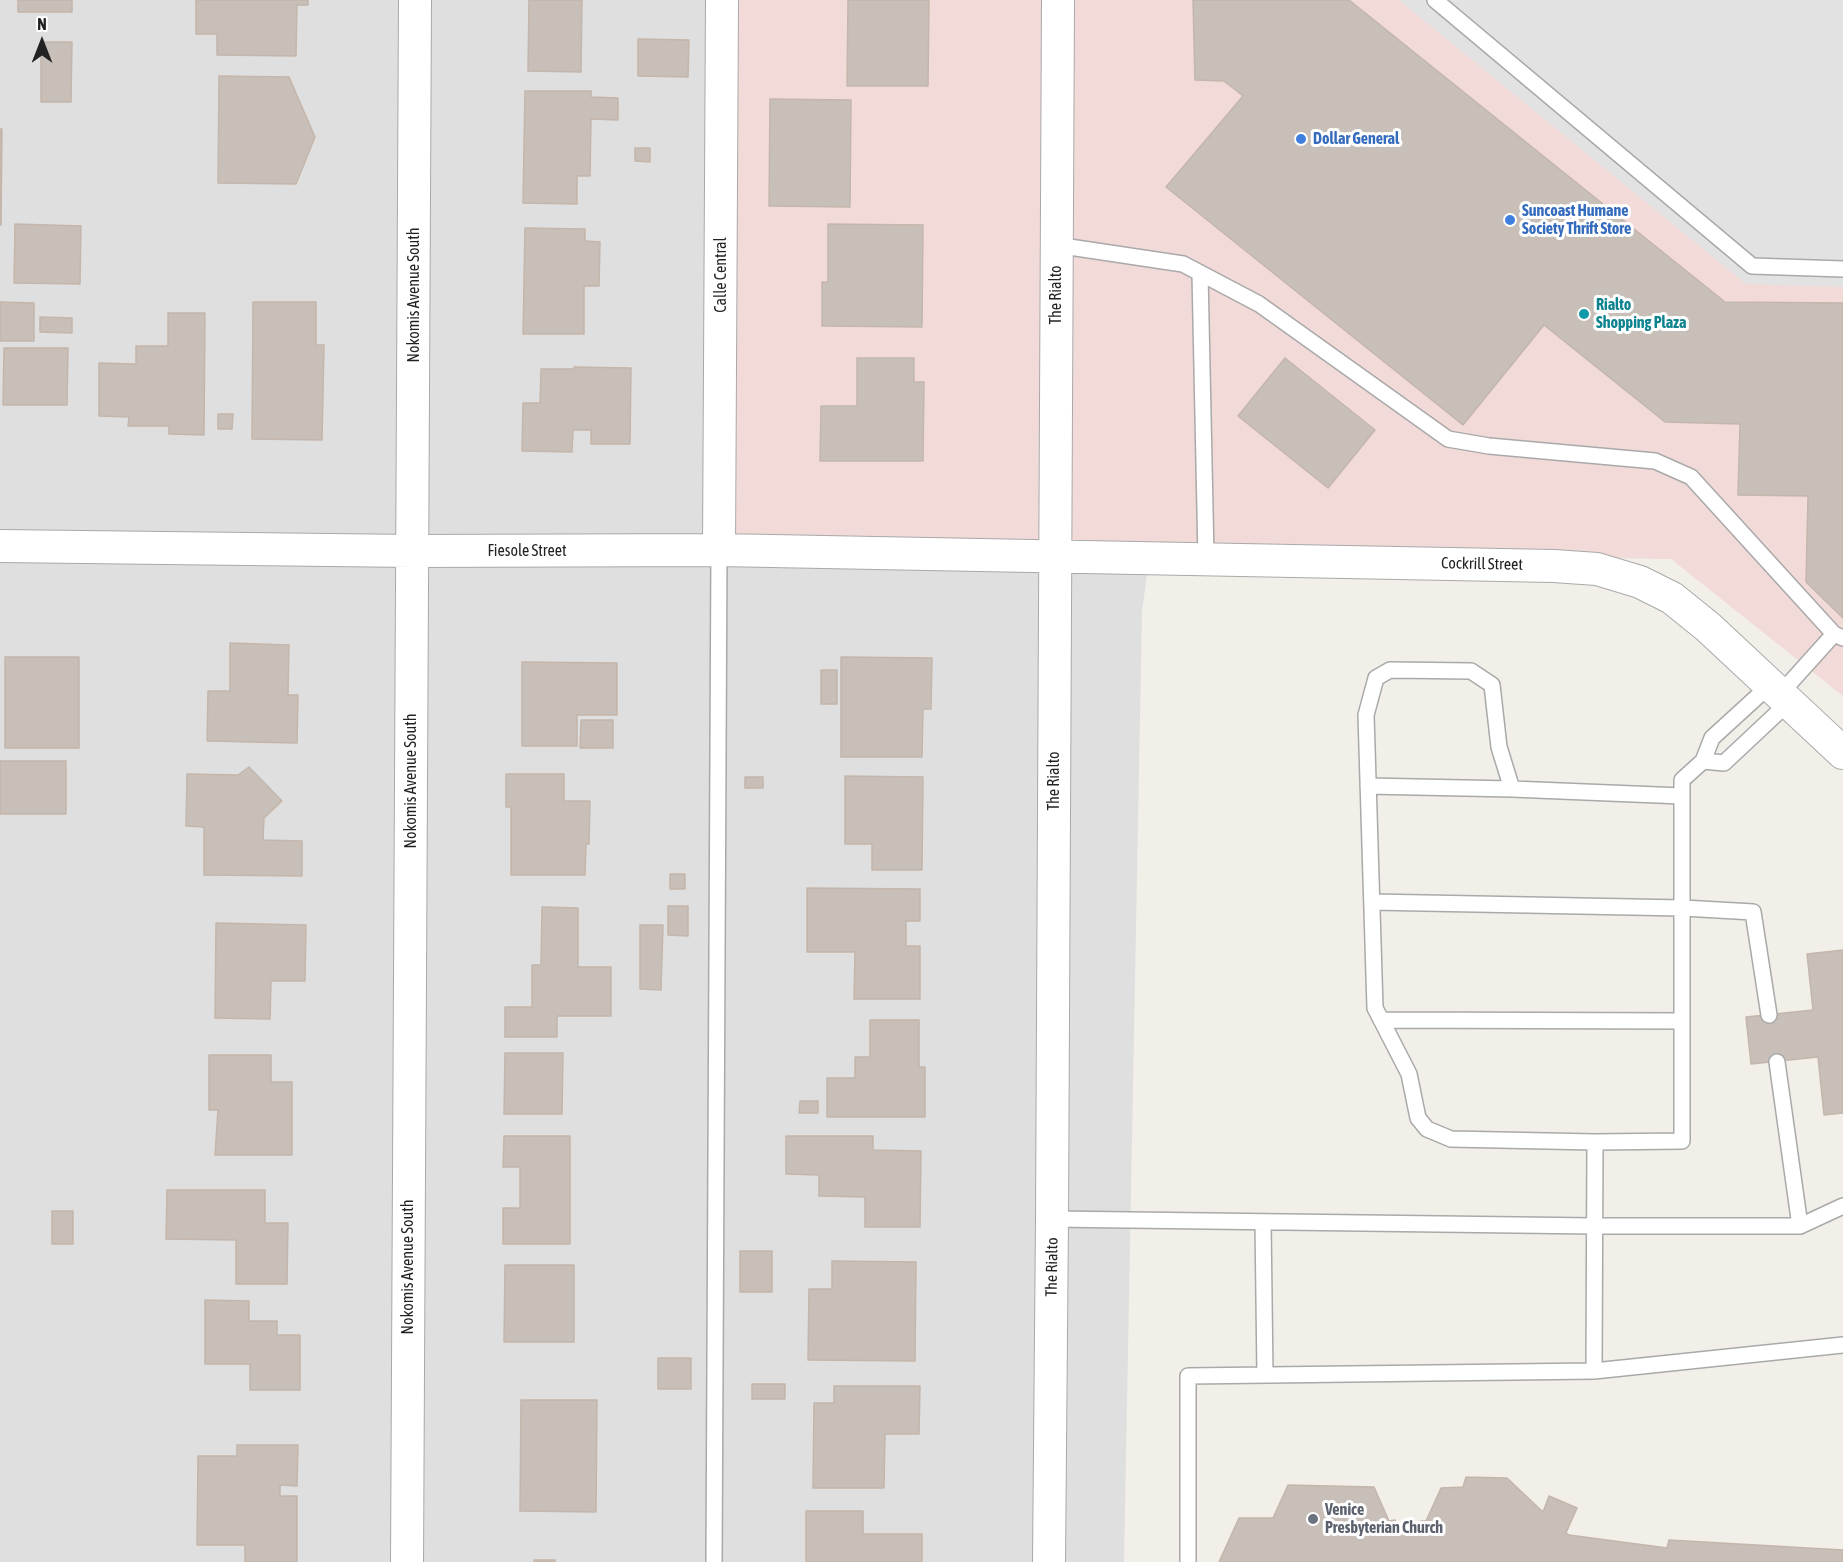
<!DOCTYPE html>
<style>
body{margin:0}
#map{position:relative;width:1843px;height:1562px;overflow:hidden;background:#f2efe9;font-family:"Asap Condensed",sans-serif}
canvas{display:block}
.north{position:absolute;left:12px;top:12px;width:60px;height:60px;-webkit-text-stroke:4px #fff;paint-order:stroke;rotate:0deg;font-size:16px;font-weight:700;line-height:24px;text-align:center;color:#222}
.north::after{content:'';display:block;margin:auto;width:21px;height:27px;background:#222;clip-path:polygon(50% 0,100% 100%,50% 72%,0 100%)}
</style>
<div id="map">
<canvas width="1843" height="1562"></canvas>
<div class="north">N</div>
</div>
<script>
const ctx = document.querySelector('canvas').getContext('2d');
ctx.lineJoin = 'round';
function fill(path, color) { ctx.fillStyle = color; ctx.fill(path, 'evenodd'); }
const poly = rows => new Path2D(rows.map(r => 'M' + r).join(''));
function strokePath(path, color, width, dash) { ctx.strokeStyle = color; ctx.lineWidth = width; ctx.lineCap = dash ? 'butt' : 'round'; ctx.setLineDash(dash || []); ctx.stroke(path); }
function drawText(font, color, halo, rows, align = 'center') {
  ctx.font = font + ' "Asap Condensed",sans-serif'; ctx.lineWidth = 6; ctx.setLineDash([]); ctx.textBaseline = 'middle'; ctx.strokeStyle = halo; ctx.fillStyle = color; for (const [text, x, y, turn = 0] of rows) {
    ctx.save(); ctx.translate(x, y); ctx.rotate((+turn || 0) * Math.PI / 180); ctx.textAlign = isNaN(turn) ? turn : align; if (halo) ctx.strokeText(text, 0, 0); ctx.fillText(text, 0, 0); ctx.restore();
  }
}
fill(poly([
 [0,0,729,0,1150,551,1142,612,1124,1562,0,1562]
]), '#e0dfdf');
fill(poly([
 [729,0,1843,0,1843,696,1671,559,1150,551,726,565]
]), '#f2dad9');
fill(poly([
 [1399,0,1843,0,1843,287,1746,284]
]), '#e2e2e2');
const building = poly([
 [18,0,72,0,72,12,18,12,18,0],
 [196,0,308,0,308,5,297,5,296,56,217,55,217,34,196,34,196,0],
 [529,0,582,0,581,72,528,71,529,0],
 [848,0,929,0,928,86,847,86,848,0],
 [1193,0,1349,0,1725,302,1843,303,1843,618,1806,582,1808,496,1738,495,1740,424,1665,422,1544,325,1463,425,1166,187,1243,96,1224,81,1195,80,1193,0],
 [638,39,689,40,688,77,638,76,638,39],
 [41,42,72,42,71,102,41,102,41,42],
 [219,76,289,77,315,137,296,184,218,183,219,76],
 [525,91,591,91,591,97,618,98,618,120,591,119,590,176,577,176,577,204,523,203,525,91],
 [770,99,851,100,850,207,769,206,770,99],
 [0,129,2,129,1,225,0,225,0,129],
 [635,148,650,148,650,162,635,161,635,148],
 [15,224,81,226,80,284,14,283,15,224],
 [828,224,923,225,922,327,822,326,822,282,828,282,828,224],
 [525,228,585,229,585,241,600,242,599,286,584,286,584,334,523,334,525,228],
 [0,302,34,303,34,341,0,341,0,302],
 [253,302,316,302,316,345,324,345,322,440,252,439,253,302],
 [168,313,205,313,204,435,169,434,169,426,128,426,129,417,99,416,99,363,136,364,136,346,168,346,168,313],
 [40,317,72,318,72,333,40,332,40,317],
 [4,348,68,348,67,405,3,405,4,348],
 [857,358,914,358,914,382,924,382,923,461,820,461,821,406,857,406,857,358],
 [1285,358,1375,430,1328,488,1238,416,1285,358],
 [574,367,631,368,630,444,591,444,591,430,573,430,572,452,522,451,523,403,540,403,541,369,574,369,574,367],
 [218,414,233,414,232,429,218,429,218,414],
 [230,643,289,645,288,695,298,695,297,743,207,741,208,691,230,691,230,643],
 [5,657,79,657,79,748,5,748,5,657],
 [841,657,932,658,931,709,923,709,922,757,841,757,841,657],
 [522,662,617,663,617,715,577,715,577,746,522,746,522,662],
 [821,670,837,670,837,704,821,704,821,670],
 [581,720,613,720,613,748,580,748,581,720],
 [0,761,66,761,66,814,0,814,0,761],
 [249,767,282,801,264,818,263,840,302,841,302,876,204,875,204,827,186,826,187,774,238,775,249,767],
 [506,774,564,774,564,801,590,801,589,844,586,844,585,875,511,875,511,807,506,807,506,774],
 [845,776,923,777,922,870,872,870,872,844,845,844,845,776],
 [745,777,763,777,763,788,745,788,745,777],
 [670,874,685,874,685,889,670,889,670,874],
 [807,888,920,889,920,921,906,921,906,946,920,946,920,999,854,999,855,952,807,952,807,888],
 [668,906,688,906,688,936,668,935,668,906],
 [542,907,578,908,578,967,611,967,611,1016,557,1016,557,1037,505,1037,505,1007,532,1007,532,965,541,965,542,907],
 [216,923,306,925,305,981,271,981,270,1019,215,1018,216,923],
 [640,925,663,925,661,990,640,989,640,925],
 [1843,950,1843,1113,1824,1115,1818,1057,1751,1064,1746,1017,1813,1010,1807,954,1843,950],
 [870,1020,919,1020,919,1067,925,1067,925,1117,827,1117,827,1078,855,1078,855,1057,870,1057,870,1020],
 [505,1053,563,1053,562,1114,504,1114,505,1053],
 [209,1055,271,1055,271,1082,292,1082,292,1155,215,1155,218,1110,209,1110,209,1055],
 [800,1101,818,1101,818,1113,799,1113,800,1101],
 [504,1136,570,1136,570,1244,503,1244,503,1208,520,1208,520,1167,503,1167,504,1136],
 [786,1136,873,1136,873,1150,921,1151,920,1227,865,1227,865,1197,819,1196,819,1175,786,1174,786,1136],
 [167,1190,265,1190,265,1223,288,1223,287,1284,236,1284,236,1240,166,1239,167,1190],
 [52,1211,73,1211,73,1244,52,1244,52,1211],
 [740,1251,772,1251,772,1292,740,1292,740,1251],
 [832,1261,916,1262,915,1361,808,1360,809,1289,832,1289,832,1261],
 [505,1265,574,1265,574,1342,504,1342,505,1265],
 [205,1300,249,1301,249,1321,277,1321,277,1335,300,1335,300,1390,250,1390,250,1364,205,1364,205,1300],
 [658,1358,691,1358,691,1389,658,1389,658,1358],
 [752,1384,785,1384,785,1399,752,1399,752,1384],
 [834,1386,920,1386,919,1434,885,1434,884,1488,813,1488,814,1403,834,1403,834,1386],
 [521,1400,597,1400,596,1512,520,1511,521,1400],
 [237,1445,298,1445,297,1486,280,1485,280,1496,297,1496,297,1562,245,1562,245,1545,197,1545,198,1456,237,1456,237,1445],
 [1466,1477,1507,1478,1543,1512,1549,1496,1577,1508,1566,1533,1569,1535,1667,1548,1669,1540,1843,1550,1843,1562,1219,1562,1239,1518,1273,1518,1288,1485,1374,1487,1389,1521,1395,1520,1397,1525,1419,1524,1421,1521,1426,1521,1441,1488,1463,1487,1466,1477],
 [806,1511,863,1511,863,1534,922,1534,922,1562,806,1562,806,1511],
 [534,1560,555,1560,555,1562,534,1562,534,1560]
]);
fill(building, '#c7bfb8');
strokePath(building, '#c4b6ab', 1.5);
const lane = poly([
 [1435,0,1752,266,1843,269],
 [1056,245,1183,264,1259,304,1448,439,1489,446,1655,461,1691,477,1834,634],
 [1200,273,1206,558],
 [1780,694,1834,634,1843,638],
 [1703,761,1724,763,1788,703],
 [1368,786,1512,789],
 [1372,902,1683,908,1753,912,1769,1015],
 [1381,1020,1682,1021],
 [1777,1062,1800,1226],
 [1595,1142,1451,1139,1427,1129,1418,1118,1409,1074,1375,1008,1366,715,1376,678,1390,670,1471,671,1492,685,1499,747,1512,789,1682,796],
 [1052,1219,1594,1226,1800,1226,1843,1206],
 [1263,1222,1265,1375],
 [1594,1371,1595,1142,1682,1141,1682,780,1703,761,1712,738,1770,685],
 [714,1562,719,550],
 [1188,1562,1188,1376,1594,1371,1843,1345]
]);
const street = poly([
 [0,546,412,551,719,550,1554,566,1597,569,1640,582,1672,598,1708,627,1843,753],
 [719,550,722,0],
 [407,1562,415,0],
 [1049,1562,1052,1219,1058,0]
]);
strokePath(lane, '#a9a9a9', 18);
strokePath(street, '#a9a9a9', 34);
strokePath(lane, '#fff', 15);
strokePath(street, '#fff', 32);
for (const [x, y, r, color] of [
 [1301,139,6,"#3f7fe0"],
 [1510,220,6,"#3f7fe0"],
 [1584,314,6,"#0f9aa8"],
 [1313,1519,6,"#6b7280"]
]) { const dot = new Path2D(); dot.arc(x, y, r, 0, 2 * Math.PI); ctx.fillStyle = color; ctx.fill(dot); strokePath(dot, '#fff', 2); }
drawText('bold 16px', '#366cbe', '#fff', [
 ["Dollar General",1313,139],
 ["Suncoast Humane",1522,211],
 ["Society Thrift Store",1522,229]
], 'left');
drawText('16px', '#222', '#fff', [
 ["Calle Central",721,275,-90],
 ["Nokomis Avenue South",414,295,-90],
 ["The Rialto",1056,295,-90],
 ["Fiesole Street",527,551],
 ["Cockrill Street",1482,564,1],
 ["Nokomis Avenue South",411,781,-90],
 ["The Rialto",1054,781,-90],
 ["Nokomis Avenue South",408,1267,-90],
 ["The Rialto",1052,1267,-89]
]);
drawText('bold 16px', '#0d838f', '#fff', [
 ["Rialto",1596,305],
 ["Shopping Plaza",1596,323]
], 'left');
drawText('bold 16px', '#5b616d', '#fff', [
 ["Venice",1325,1510],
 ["Presbyterian Church",1325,1528]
], 'left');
</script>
